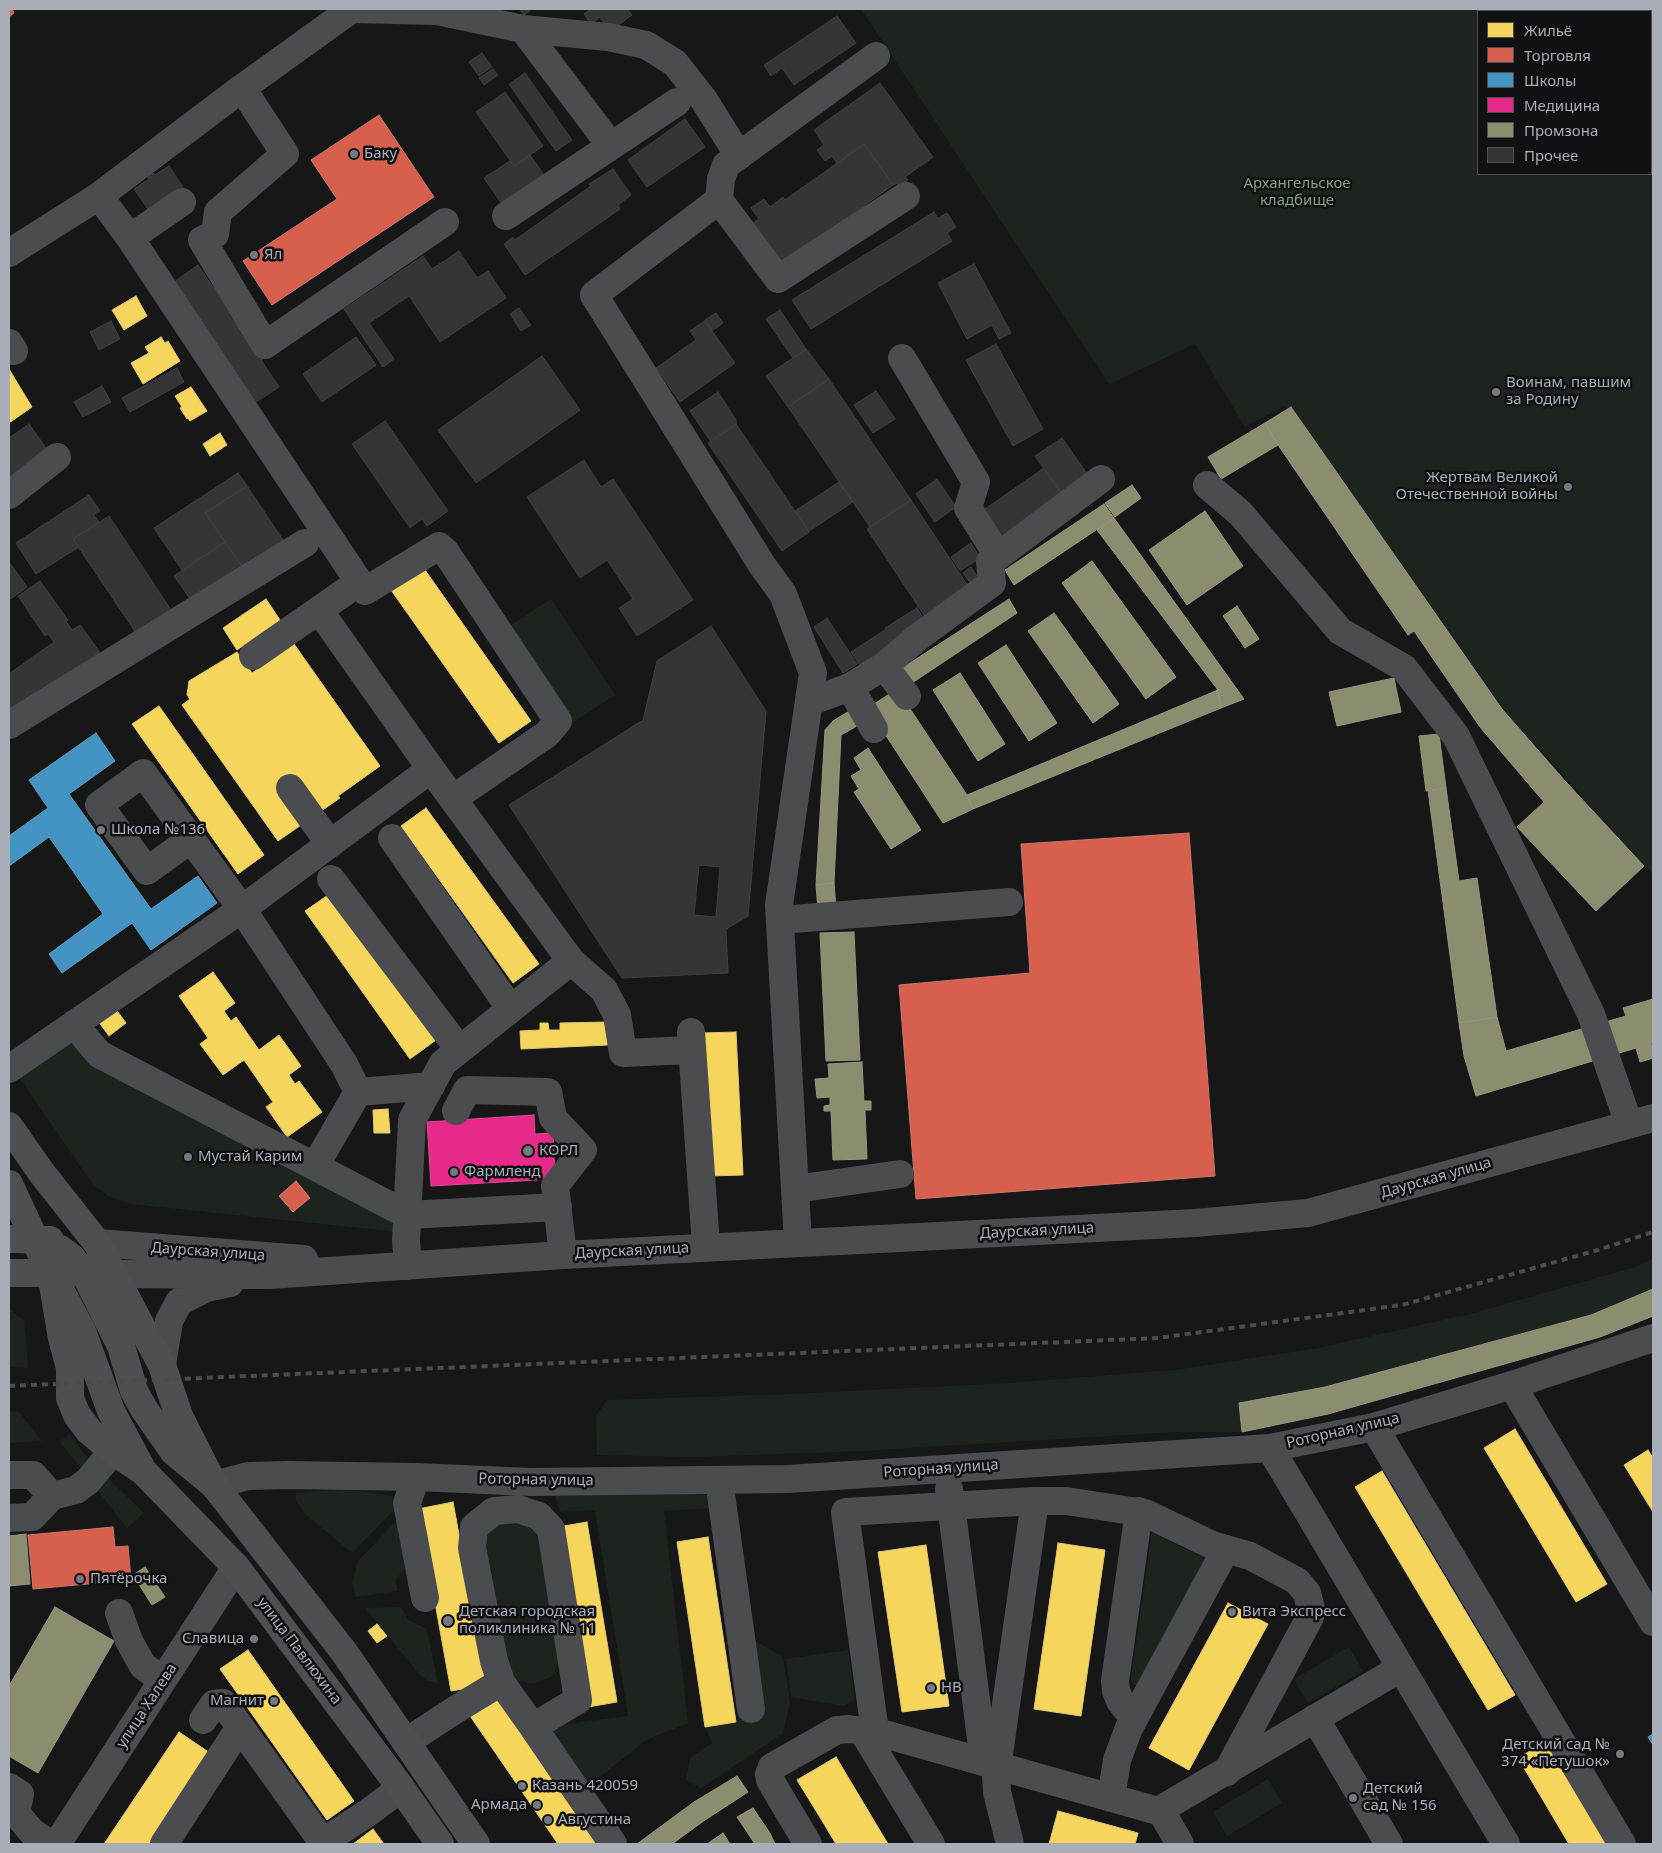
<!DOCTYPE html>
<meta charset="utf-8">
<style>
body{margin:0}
#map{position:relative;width:1662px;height:1853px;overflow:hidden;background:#171717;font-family:"Noto Sans",sans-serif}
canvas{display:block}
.frame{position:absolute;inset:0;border:10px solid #a8adb8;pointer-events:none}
.legend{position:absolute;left:1477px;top:10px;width:175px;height:165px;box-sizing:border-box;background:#111113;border:1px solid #4d4f55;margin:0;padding:6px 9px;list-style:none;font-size:15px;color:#a8adb8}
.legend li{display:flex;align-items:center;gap:10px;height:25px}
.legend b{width:25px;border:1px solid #4d4f55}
</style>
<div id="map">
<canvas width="1662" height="1853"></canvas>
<div class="frame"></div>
<ul class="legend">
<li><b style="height:14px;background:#f6d55c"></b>Жильё</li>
<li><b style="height:14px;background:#d6604d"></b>Торговля</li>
<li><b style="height:14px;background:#4393c3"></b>Школы</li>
<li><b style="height:14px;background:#e7298a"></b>Медицина</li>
<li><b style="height:14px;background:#8c8c6e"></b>Промзона</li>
<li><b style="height:14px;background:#353536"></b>Прочее</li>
</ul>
</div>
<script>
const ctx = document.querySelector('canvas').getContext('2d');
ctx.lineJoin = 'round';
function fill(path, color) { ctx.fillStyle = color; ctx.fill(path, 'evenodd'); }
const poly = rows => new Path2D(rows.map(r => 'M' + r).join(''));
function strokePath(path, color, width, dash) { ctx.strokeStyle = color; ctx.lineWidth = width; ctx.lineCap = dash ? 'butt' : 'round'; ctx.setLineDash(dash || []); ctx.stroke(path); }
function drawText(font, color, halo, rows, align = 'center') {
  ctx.font = font + ' "Noto Sans",sans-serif'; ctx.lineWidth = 5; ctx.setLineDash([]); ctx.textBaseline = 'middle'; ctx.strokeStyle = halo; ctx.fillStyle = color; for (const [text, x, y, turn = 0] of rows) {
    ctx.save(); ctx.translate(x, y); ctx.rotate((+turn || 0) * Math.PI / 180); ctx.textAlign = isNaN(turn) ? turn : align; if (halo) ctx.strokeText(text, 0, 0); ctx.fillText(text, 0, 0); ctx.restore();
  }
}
fill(poly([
 [861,9,1653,9,1653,874,1637,862,1562,773,1506,714,1284,406,1245,427,1195,344,1109,384],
 [1478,11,1651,11,1651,174,1478,174],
 [551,599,615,695,569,725,505,629],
 [75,1031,399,1216,399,1232,131,1204,108,1196,92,1183,14,1070],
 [1653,1259,1653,1289,1591,1315,1325,1387,1239,1402,1242,1432,1173,1432,862,1451,694,1457,597,1455,596,1416,607,1400,791,1394,1009,1383,1175,1370,1318,1348,1470,1314,1635,1267],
 [9,1309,24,1320,28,1368,9,1367],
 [18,1411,42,1441,9,1443,9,1412],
 [69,1434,91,1462,144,1513,127,1528,60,1442],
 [713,1485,714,1508,664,1511,688,1723,646,1740,586,1788,544,1727,628,1716,595,1510,560,1512,553,1487],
 [346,1489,392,1496,393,1511,352,1553,305,1514,296,1501,296,1493],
 [404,1513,413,1562,403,1570,396,1580,397,1591,356,1597,352,1583,358,1561],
 [514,1517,539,1531,562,1653,553,1676,533,1684,508,1679,482,1531],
 [1152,1533,1200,1556,1204,1562,1137,1686,1132,1683,1131,1678],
 [401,1607,408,1620,427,1629,438,1683,428,1681,419,1674,365,1608],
 [746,1636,783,1657,790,1702,783,1733,701,1788,686,1780,690,1758,712,1743,705,1727,736,1722,743,1704],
 [1349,1647,1363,1671,1308,1703,1294,1679],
 [848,1650,855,1699,845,1706,791,1697,786,1659],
 [1268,1779,1282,1803,1227,1836,1213,1812]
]), '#1d241e');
const homes = poly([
 [136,296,147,316,124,330,112,310,136,296],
 [161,337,165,343,168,341,180,361,143,384,131,363,149,353,145,347,161,337],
 [9,369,32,407,9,423,9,369],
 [191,387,207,411,190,421,188,418,187,419,180,408,182,407,175,396,191,387],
 [220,433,227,445,210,456,203,444,220,433],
 [423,567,531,721,499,743,391,590,423,567],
 [266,599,280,620,237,650,223,628,266,599],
 [294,644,380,766,338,796,340,798,278,841,182,705,190,699,187,695,189,681,237,652,252,673,294,644],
 [159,706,264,855,238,874,132,724,159,706],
 [426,808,539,964,513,983,401,826,426,808],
 [331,893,436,1040,410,1059,305,911,331,893],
 [213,972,235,1003,224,1011,231,1021,236,1017,259,1050,279,1035,301,1066,289,1075,295,1084,299,1081,322,1112,287,1137,266,1107,273,1102,244,1060,223,1075,200,1044,208,1038,179,996,213,972],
 [115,1008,126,1023,109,1036,98,1021,115,1008],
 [607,1022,608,1045,521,1049,520,1031,540,1030,540,1023,548,1023,549,1030,560,1030,560,1023,607,1022],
 [736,1032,743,1175,709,1176,702,1033,736,1032],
 [388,1109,390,1133,374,1133,373,1110,388,1109],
 [1515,1429,1607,1584,1576,1602,1484,1448,1515,1429],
 [1648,1450,1653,1458,1653,1512,1624,1465,1648,1450],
 [1382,1471,1515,1695,1488,1710,1355,1487,1382,1471],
 [453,1502,487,1685,451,1691,418,1509,453,1502],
 [587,1522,617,1702,588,1707,558,1527,587,1522],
 [708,1537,736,1722,705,1727,677,1542,708,1537],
 [1058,1543,1105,1550,1081,1716,1034,1709,1058,1543],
 [926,1545,949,1706,902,1712,878,1552,926,1545],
 [1228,1603,1268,1624,1189,1770,1149,1748,1228,1603],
 [377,1624,387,1636,377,1643,368,1631,377,1624],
 [248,1650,354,1801,327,1820,220,1669,248,1650],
 [496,1694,599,1843,596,1844,558,1844,468,1713,496,1694],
 [179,1732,210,1753,149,1844,104,1844,179,1732],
 [1546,1742,1606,1844,1569,1844,1518,1758,1546,1742],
 [836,1757,888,1844,836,1844,821,1819,797,1780,836,1757],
 [1058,1811,1138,1833,1135,1844,1049,1844,1058,1811],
 [373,1829,384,1844,353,1844,373,1829]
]);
fill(homes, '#f6d55c');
strokePath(homes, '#dfc978', 1);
const shops = poly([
 [9,9,12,9,14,13,9,17,9,9],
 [379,115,434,197,272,305,243,261,337,199,311,160,379,115],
 [1189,833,1215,1176,916,1199,899,985,1030,973,1021,844,1189,833],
 [296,1181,310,1198,293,1212,279,1196,296,1181],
 [113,1527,115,1547,128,1546,131,1580,33,1589,28,1535,113,1527]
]);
fill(shops, '#d6604d');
strokePath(shops, '#c8776d', 1);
const schools = poly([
 [96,733,115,761,69,794,151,909,198,876,217,903,151,950,132,923,62,973,49,954,103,914,49,837,9,866,9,836,48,808,29,780,96,733],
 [1653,1734,1653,1745,1648,1737,1653,1734]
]);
fill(schools, '#4393c3');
strokePath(schools, '#619bc0', 1);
const health = poly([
 [534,1115,535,1134,553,1133,555,1179,431,1186,427,1122,534,1115]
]);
fill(health, '#e7298a');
strokePath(health, '#d45198', 1);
const industry = poly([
 [1291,407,1502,709,1566,782,1644,866,1596,911,1517,827,1544,802,1480,727,1414,631,1408,635,1278,445,1265,423,1291,407],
 [1265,423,1278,445,1221,479,1208,457,1265,423],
 [1132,485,1141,498,1115,517,1105,503,1132,485],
 [1104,504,1114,518,1014,585,1005,570,1104,504],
 [1205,511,1243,566,1187,605,1149,550,1205,511],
 [1114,518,1244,699,1221,708,1218,690,1097,530,1114,518],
 [1092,561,1176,677,1146,699,1062,583,1092,561],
 [1009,599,1017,613,906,687,896,672,1009,599],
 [1237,606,1259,639,1245,648,1223,616,1237,606],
 [1054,613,1119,704,1093,723,1028,631,1054,613],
 [1006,645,1057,723,1029,741,978,663,1006,645],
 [960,673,1005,744,978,761,933,690,960,673],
 [1394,678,1401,712,1337,726,1329,692,1394,678],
 [897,689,967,795,973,809,943,823,868,708,897,689],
 [1218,690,1221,708,973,809,967,795,1218,690],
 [856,707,864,722,841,735,834,883,816,885,825,730,833,721,856,707],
 [1439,734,1446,788,1426,791,1419,736,1439,734],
 [868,748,921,830,891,849,854,792,859,789,851,776,861,770,854,758,868,748],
 [1446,788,1459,881,1477,878,1497,1017,1459,1023,1428,790,1446,788],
 [834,883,836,908,818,910,816,885,834,883],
 [854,932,860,1060,826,1061,820,933,854,932],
 [1653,999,1653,1043,1651,1043,1653,1058,1640,1062,1636,1048,1476,1096,1464,1056,1459,1023,1497,1017,1506,1051,1626,1016,1623,1008,1653,999],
 [862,1062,864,1101,871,1101,871,1110,865,1110,867,1159,833,1160,831,1111,824,1111,824,1106,830,1105,830,1097,817,1098,815,1079,829,1078,828,1064,862,1062],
 [1653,1289,1653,1316,1600,1337,1328,1414,1242,1432,1239,1403,1325,1387,1591,1315,1653,1289],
 [26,1534,30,1584,9,1586,9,1536,26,1534],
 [145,1567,165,1597,152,1605,133,1575,145,1567],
 [55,1607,114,1641,38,1773,9,1756,9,1686,55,1607],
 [737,1776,748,1792,705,1820,672,1844,637,1844,694,1802,737,1776],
 [753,1808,770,1833,775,1844,755,1844,737,1817,753,1808],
 [723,1833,730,1844,707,1844,723,1833]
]);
fill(industry, '#8c8c6e');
strokePath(industry, '#949684', 1);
const building = poly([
 [519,9,532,9,524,15,519,9],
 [591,9,627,9,632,15,610,31,600,17,591,24,584,14,591,9],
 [837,16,856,43,794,85,782,68,771,76,764,65,837,16],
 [482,53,492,67,479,76,469,62,482,53],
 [493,69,498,75,484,85,479,78,493,69],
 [525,73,572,140,556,151,509,84,525,73],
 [880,83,933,157,905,177,908,180,899,187,897,183,893,185,864,144,837,163,832,156,825,161,817,150,824,145,814,130,880,83],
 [505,92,543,146,514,166,476,112,505,92],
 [685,119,705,147,647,187,628,160,685,119],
 [864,144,893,185,774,270,744,229,759,219,751,208,764,199,770,207,783,197,785,200,864,144],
 [530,155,544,175,502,204,484,178,510,161,514,166,530,155],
 [169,166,184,189,150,212,134,189,149,179,147,176,153,173,155,175,169,166],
 [613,169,631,195,618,205,620,209,525,275,504,244,513,237,515,240,591,186,589,184,613,169],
 [934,212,938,218,947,213,956,227,947,233,952,241,811,329,792,300,934,212],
 [459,251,477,278,488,271,506,298,440,342,409,296,369,323,394,359,383,367,344,309,423,256,432,269,459,251],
 [974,264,1011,333,999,339,992,325,967,339,938,283,974,264],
 [198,265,257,352,266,357,261,360,279,387,250,406,170,285,198,265],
 [519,308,531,325,521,331,510,314,519,308],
 [780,310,806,349,793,358,766,319,780,310],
 [716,313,723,323,712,331,705,320,716,313],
 [111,321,120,339,99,350,90,332,111,321],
 [705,321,735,363,680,402,656,368,696,340,690,331,705,321],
 [356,337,376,365,322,402,303,374,356,337],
 [996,344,1043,429,1013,446,966,360,996,344],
 [806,349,829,379,788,407,766,376,806,349],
 [542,356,580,410,476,483,438,430,542,356],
 [177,368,184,382,130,412,122,398,177,368],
 [829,379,911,500,870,527,788,407,829,379],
 [102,386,111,402,83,417,74,402,102,386],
 [876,391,895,419,873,433,854,405,876,391],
 [718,392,736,420,736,424,711,442,690,411,718,392],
 [385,421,448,511,427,526,422,519,410,528,352,444,385,421],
 [29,424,48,451,9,479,9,438,29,424],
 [736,424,809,532,782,551,708,443,736,424],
 [1062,438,1090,478,1064,497,1035,456,1062,438],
 [584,460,601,487,613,479,693,600,637,636,619,608,633,599,607,560,580,578,527,497,584,460],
 [1044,468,1064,497,996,545,975,516,1044,468],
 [238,473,247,486,205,513,225,542,182,570,154,528,238,473],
 [937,479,956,507,935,522,916,494,937,479],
 [839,482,853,502,809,531,795,511,839,482],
 [247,486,287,546,246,572,205,513,247,486],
 [89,495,100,511,94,515,99,522,73,539,79,547,36,574,16,543,89,495],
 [911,500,972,592,928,621,867,529,911,500],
 [109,516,171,610,136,633,73,539,109,516],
 [225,542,244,569,193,603,174,576,225,542],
 [971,543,980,558,960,571,951,557,971,543],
 [9,562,27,587,9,600,9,562],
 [971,567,979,579,971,584,963,573,971,567],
 [40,581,68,620,66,621,72,630,80,625,104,658,9,717,9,674,54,642,48,634,45,636,18,596,40,581],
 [917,608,926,623,895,643,885,628,917,608],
 [827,618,857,664,843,673,814,627,827,618],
 [711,626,766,711,748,916,726,929,728,973,622,978,509,805,643,720,657,661,711,626],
 [885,630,895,645,861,667,851,652,885,630],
 [699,865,720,867,716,917,694,915,699,865]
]);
fill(building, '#353536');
strokePath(building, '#3f4043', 1);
strokePath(poly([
 [352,9,437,11,523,29,608,37,646,45,675,63,704,100,739,156],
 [523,29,611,146],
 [876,56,726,165,721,179,719,200,778,279,906,196],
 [242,88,285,154,218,212,215,234,202,240,265,345,445,222],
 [99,196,242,88,352,9],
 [719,200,594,295,762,565,783,594,813,673,779,905,798,1243],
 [506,216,677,102],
 [130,238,182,202],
 [9,253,99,196,130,238,359,582,319,610,431,769,242,909,9,1069],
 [9,343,14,351],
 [902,358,976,482,968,508,998,556],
 [1207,485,1241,514,1340,631,1404,668,1456,736,1591,1014,1629,1124],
 [9,495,57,457],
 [359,582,365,591,439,546,445,551,558,721,547,734,454,798],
 [253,656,319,610],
 [884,666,907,696],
 [850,687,874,729],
 [809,702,850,687,884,666,917,638,992,583,990,562,1101,479],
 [9,725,305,543],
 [290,788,330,844],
 [392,838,510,1008],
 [191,839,147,871,99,805,143,773,242,909,344,1064,358,1092,431,1086],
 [331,879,459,1049],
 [780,920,1009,902],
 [571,961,604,990,617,1015,623,1053,692,1050],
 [74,1024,99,1054,408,1215,558,1207],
 [691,1032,706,1246],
 [456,1111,467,1090,548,1092,553,1118,583,1150,555,1186,563,1255],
 [315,1166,358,1092],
 [795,1189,900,1174],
 [97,1243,304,1259],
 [408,1266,406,1240,412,1120,443,1063,571,961,431,769],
 [113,1274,269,1275,563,1255,1195,1223,1308,1213,1653,1118],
 [162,1365,169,1321,179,1302,206,1288,230,1283],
 [1512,1385,1653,1622],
 [1374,1427,1622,1844],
 [1270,1448,1506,1844],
 [9,1475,33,1475,52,1496],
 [416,1477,407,1503,425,1598],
 [719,1480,751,1709],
 [214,1485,248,1476,288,1475,416,1477,531,1482,788,1479,1270,1448,1374,1427,1512,1385,1653,1338],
 [949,1489,984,1762],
 [9,1518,32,1517,52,1496,76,1490,88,1481,113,1451],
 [119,1613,129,1641,143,1666,163,1680],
 [1315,1718,1389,1844],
 [1134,1719,1120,1701,1116,1691,1115,1681,1139,1511],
 [203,1720,214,1704,223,1703,324,1844],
 [533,1727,501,1682,494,1661,472,1548,474,1527,494,1511,518,1509,539,1516,551,1529,578,1700,533,1727,613,1844],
 [862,1730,931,1844],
 [875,1732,845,1512,1035,1501,1066,1501,1145,1513,1212,1545,1250,1556,1297,1581,1307,1593,1311,1609,1310,1617,1227,1772],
 [406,1742,455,1710,501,1682],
 [9,1787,20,1794,16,1813,32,1832,50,1844],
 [1111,1798,1117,1760,1129,1728,1226,1549],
 [1161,1811,1180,1844],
 [57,1844,236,1567],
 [164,1844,240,1727],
 [320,1844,369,1812,401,1788],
 [808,1844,770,1780,769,1774,772,1767,837,1730,849,1729,884,1734,1158,1811,1401,1668],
 [1010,1844,997,1792,996,1775,1035,1501]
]), '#4b4c50', 28);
strokePath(poly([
 [9,1126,41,1172,97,1243,162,1365,179,1416,211,1479],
 [9,1184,42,1255],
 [9,1239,50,1240],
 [35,1239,60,1249,72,1258,85,1274,121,1346,134,1391,144,1409,174,1452,214,1485,344,1652,476,1844],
 [9,1273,70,1273],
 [51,1273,62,1338,70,1368,70,1398,77,1415,89,1431,113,1451,143,1471,236,1567,401,1788,440,1844],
 [62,1293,82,1331,111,1411,141,1467]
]), '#4d4f52', 28);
strokePath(poly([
 [9,1386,1158,1338,1402,1305,1598,1250,1653,1232]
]), '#4b4c4f', 4, [6, 5]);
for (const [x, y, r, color] of [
 [354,154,5,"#757880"],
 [254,255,5,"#757880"],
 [1496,392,5,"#757880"],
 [1568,487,5,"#757880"],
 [101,830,5,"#757880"],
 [528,1151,6,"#757880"],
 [188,1157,5,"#757880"],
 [454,1172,5,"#757880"],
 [80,1579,5,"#757880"],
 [1232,1612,5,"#757880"],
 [448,1621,6,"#757880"],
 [254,1639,5,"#757880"],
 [931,1688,5,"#757880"],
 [274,1701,5,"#757880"],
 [1620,1754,5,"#757880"],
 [522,1786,5,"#757880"],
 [1353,1798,5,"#757880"],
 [537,1805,5,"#757880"],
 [548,1820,5,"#757880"]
]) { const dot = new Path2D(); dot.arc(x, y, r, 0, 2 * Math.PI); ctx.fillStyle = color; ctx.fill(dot); strokePath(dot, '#111113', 2); }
drawText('15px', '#a8adb8', '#111113', [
 ["Баку",364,154],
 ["Ял",264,255],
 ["Воинам, павшим",1506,383],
 ["за Родину",1506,400],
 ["Жертвам Великой",1558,478,"right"],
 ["Отечественной войны",1558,495,"right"],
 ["Школа №136",111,830],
 ["КОРЛ",539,1151],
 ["Мустай Карим",198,1157],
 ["Фармленд",464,1172],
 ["Пятёрочка",90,1579],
 ["Детская городская",459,1612],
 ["поликлиника № 11",459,1629],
 ["Вита Экспресс",1242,1612],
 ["Славица",244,1639,"right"],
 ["HB",941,1688],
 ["Магнит",264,1701,"right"],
 ["Детский сад №",1610,1745,"right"],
 ["374 «Петушок»",1610,1762,"right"],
 ["Казань 420059",532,1786],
 ["Детский",1363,1789],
 ["сад № 156",1363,1806],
 ["Армада",527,1805,"right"],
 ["Августина",558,1820]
], 'left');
drawText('15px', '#7fa381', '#111113', [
 ["Архангельское",1297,184],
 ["кладбище",1297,201]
]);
drawText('15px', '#a8adb8', '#111113', [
 ["Даурская улица",1436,1178,-16],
 ["Даурская улица",1037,1231,-3],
 ["Даурская улица",632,1251,-3],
 ["Даурская улица",208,1252,4],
 ["Роторная улица",1343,1431,-13],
 ["Роторная улица",941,1469,-4],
 ["Роторная улица",536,1480,1],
 ["улица Павлюхина",299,1651,53],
 ["улица Халева",147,1706,-57]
]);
</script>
